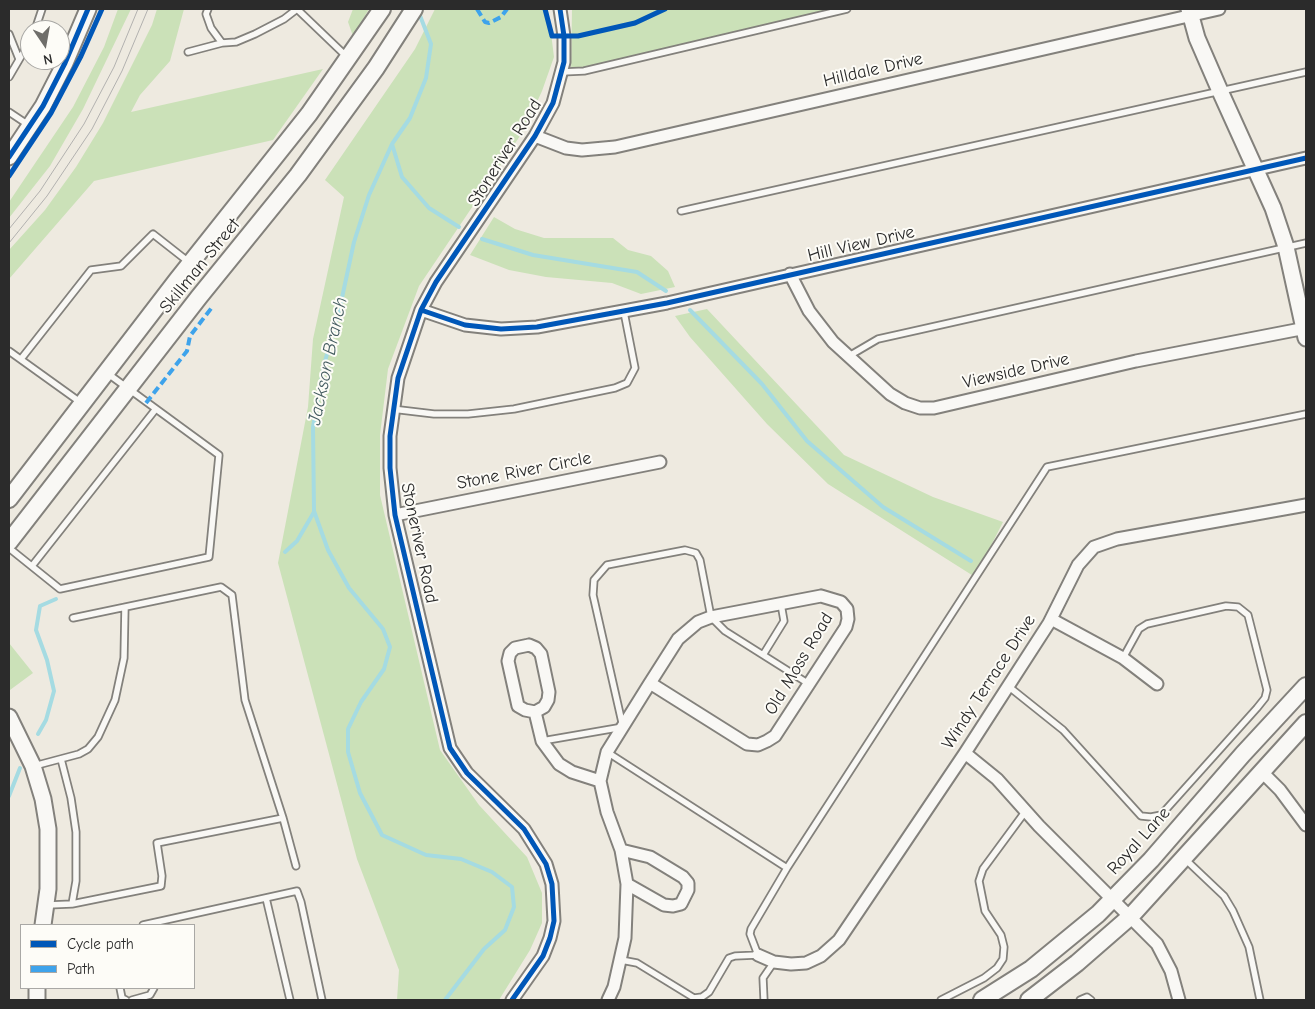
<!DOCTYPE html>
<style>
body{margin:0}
#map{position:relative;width:1315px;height:1009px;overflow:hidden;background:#eeeae0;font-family:"Comic Neue",sans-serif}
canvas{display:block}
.frame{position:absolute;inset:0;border:10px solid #2b2b2b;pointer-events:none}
.legend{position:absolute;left:20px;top:924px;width:175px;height:65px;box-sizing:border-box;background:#fdfcf7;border:1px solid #a9a8a5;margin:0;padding:6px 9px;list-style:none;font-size:15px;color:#2b2b2b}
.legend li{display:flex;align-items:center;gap:10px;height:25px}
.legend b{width:25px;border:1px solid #a9a8a5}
.north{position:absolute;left:20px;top:20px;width:50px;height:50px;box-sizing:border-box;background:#fdfcf7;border:1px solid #a9a8a5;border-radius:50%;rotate:168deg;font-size:14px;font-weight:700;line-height:20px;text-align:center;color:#2b2b2b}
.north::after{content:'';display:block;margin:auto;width:18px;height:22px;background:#6f6e6a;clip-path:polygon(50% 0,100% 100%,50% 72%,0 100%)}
</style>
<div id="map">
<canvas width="1315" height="1009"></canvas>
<div class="frame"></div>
<ul class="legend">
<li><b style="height:6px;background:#0057b8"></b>Cycle path</li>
<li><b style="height:6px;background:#3ea3eb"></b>Path</li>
</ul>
<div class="north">N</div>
</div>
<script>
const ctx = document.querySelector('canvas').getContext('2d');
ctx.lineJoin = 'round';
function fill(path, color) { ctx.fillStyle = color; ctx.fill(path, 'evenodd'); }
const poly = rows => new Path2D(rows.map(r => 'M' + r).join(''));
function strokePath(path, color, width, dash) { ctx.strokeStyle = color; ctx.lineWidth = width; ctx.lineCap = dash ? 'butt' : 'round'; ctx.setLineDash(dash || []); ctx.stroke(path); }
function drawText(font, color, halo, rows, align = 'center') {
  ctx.font = font + ' "Comic Neue",sans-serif'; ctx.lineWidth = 4; ctx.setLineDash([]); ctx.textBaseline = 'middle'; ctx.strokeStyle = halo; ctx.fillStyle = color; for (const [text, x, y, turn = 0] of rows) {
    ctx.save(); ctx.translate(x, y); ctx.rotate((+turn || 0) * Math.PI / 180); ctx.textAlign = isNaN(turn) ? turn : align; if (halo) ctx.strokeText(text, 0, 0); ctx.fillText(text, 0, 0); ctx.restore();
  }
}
fill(poly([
 [118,9,131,9,83,109,50,166,9,218,9,202,73,107,104,47],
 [157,9,184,9,170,61,140,95,131,112,323,69,273,140,94,181,9,279,9,250,45,210,76,167,103,123,152,25],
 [353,9,369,9,353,36,348,22],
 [435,9,548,9,554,57,542,91,524,130,419,286,388,369,380,435,380,495,440,750,479,805,527,857,542,893,542,923,530,950,499,1000,397,1000,399,970,357,859,278,563,308,407,313,339,344,197,325,180,415,49],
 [572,9,836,9,571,70],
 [494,217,515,229,544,238,613,238,628,250,651,256,668,271,675,287,641,294,612,283,546,277,509,270,470,255],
 [707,309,844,455,933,497,1003,522,975,577,828,484,767,424,690,337,675,316],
 [9,643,33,673,10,690,9,688]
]), '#cbe1b8');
strokePath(poly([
 [419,13,431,44,426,78,410,118,392,144,369,195,354,242,340,307,324,365,313,427,314,511,328,550,349,588,383,629,390,647,384,669,361,702,348,729,348,752,360,793,382,835,426,855,461,859,492,872,512,887,514,907,505,930,484,949,445,1000],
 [392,144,402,177,429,208,459,227],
 [482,239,533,255,637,272,666,291],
 [690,310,762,384,807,441,883,507,971,561],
 [285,552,297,541,314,512],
 [38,734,46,720,54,691,47,660,36,630,40,606,56,599],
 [9,796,20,768]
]), '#a5dbe2', 4);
const service = poly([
 [208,9,206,14,211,28,222,43,236,42,255,34,284,19,297,9],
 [297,9,346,56],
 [35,30,42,9],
 [9,34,19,59],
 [188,52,222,43],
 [562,72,584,71,847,9],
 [9,77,30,41],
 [9,112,30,126],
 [681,211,1306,72],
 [9,351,80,402],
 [849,356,878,339,896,335,1306,243],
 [21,359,91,270,121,266,153,234,190,263],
 [392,409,434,414,468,414,514,409,615,388,627,383,635,368,624,312],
 [9,548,60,589,209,557,219,455,107,373],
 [32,566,155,410],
 [763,655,784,621,781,604],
 [1008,686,1063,730,1141,816,1151,817,1161,815,1257,708,1265,698,1267,690,1248,615,1238,607,1226,606,1147,624,1139,629,1123,658],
 [542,741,623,727,593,595,594,580,607,565,685,550,696,553,700,560,711,617,725,631,809,684],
 [607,752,787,868],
 [61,759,71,798,76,832,76,881,72,904],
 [34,766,79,754,88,749,98,737,115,700,124,658,125,607],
 [283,818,296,866],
 [1185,859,1224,896,1233,911,1249,947,1260,1000],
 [266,898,290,1000],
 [48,905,72,904,161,886,162,876,157,843,283,818,245,700,232,595,221,587,73,618],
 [143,925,297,891,301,902,322,1000],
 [621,960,637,963,694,998,702,997,709,992,729,958,735,956,758,955,750,934,751,929,787,868,1047,467,1306,414],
 [120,988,122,998,126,1000],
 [132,1000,150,995,154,988],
 [764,1000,763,978,774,962],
 [941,1000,984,978,997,968,1003,959,1004,947,1001,935,985,911,979,881,983,869,1025,812],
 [1080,1000,1087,997,1091,1000]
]);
const minor = poly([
 [535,136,566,148,582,150,615,147,1219,9],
 [790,274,809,311,833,342,890,394,905,403,920,408,934,408,1136,361,1306,328],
 [421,310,465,325,501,329,537,327,667,303,1306,158],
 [395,515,660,462],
 [821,596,841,602,847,609,848,619,846,627,775,736,767,741,758,745,747,744,650,683,678,639,698,622,711,617,821,596],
 [1051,619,1123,658,1157,684],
 [529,645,536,648,541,654,549,692,548,700,544,707,535,712,525,710,518,706,508,661,510,653,515,648,529,645],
 [535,712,542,741,559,764,572,772,600,781],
 [965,753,997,779,1039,826,1157,944,1171,971,1179,1000],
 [1262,772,1280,790,1306,825],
 [621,850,650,857,683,877,688,883,688,890,681,904,673,906,664,905,627,884],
 [758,955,774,962,791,964,806,963,821,956,839,940,965,753,1049,623,1078,565,1094,547,1117,539,1306,505],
 [512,1000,543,956,550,938,554,921,552,884,546,864,524,829,467,773,450,748,395,515,390,468,390,436,398,378,421,310,436,282,535,136,553,103,564,62,564,36,560,9],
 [608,1000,614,987,625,938,627,884,621,850,607,812,600,781,607,752,650,683]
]);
const tertiary = poly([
 [1189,9,1197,38,1220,91,1273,208,1286,247,1306,338],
 [9,157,43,106,65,63,88,9],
 [9,717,33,766,43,799,48,829,48,889,43,925],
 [37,988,37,1000]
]);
const secondary = poly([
 [9,499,177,280,309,114,382,9],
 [9,542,199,297,298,175,376,68,414,9],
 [982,1000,1031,969,1098,914,1151,860,1243,754,1306,686],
 [1029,1000,1077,963,1131,916,1306,723]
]);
strokePath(service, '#83817c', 9);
strokePath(minor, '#83817c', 15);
strokePath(tertiary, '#83817c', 19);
strokePath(secondary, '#83817c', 20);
strokePath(service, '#f9f8f5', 5.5);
strokePath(minor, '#f9f8f5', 11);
strokePath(tertiary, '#f9f8f5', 15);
strokePath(secondary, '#f9f8f5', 16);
strokePath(poly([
 [9,229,40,191,84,124,114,67,138,9],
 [9,243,47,196,92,129,122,71,148,9]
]), '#b2b1af', 1);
strokePath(poly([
 [477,9,485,22,489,23,501,17,507,9],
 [146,403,187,351,190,336,213,306]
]), '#3ea3eb', 4, [8, 4]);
strokePath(poly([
 [545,9,552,36,578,36,635,23,665,9],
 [9,157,43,106,65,63,88,9],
 [9,176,51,113,81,56,102,9],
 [421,310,465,325,501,329,537,327,667,303,1306,158],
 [512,1000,543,956,550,938,554,921,552,884,546,864,524,829,467,773,450,748,395,515,390,468,390,436,398,378,421,310,436,282,535,136,553,103,564,62,564,36,560,9]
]), '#0057b8', 5);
drawText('18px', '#2b2b2b', '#fdfcf7', [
 ["Hilldale Drive",873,70,-13],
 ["Stoneriver Road",505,153,-58],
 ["Hill View Drive",861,244,-13],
 ["Skillman Street",200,266,-51],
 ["Viewside Drive",1016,371,-13],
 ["Stone River Circle",524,471,-11],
 ["Stoneriver Road",419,543,78],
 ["Old Moss Road",799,664,-59],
 ["Windy Terrace Drive",989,682,-57],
 ["Royal Lane",1139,841,-48]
]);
drawText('italic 19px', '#465e62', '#fdfcf7', [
 ["Jackson Branch",328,361,-78]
]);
</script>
